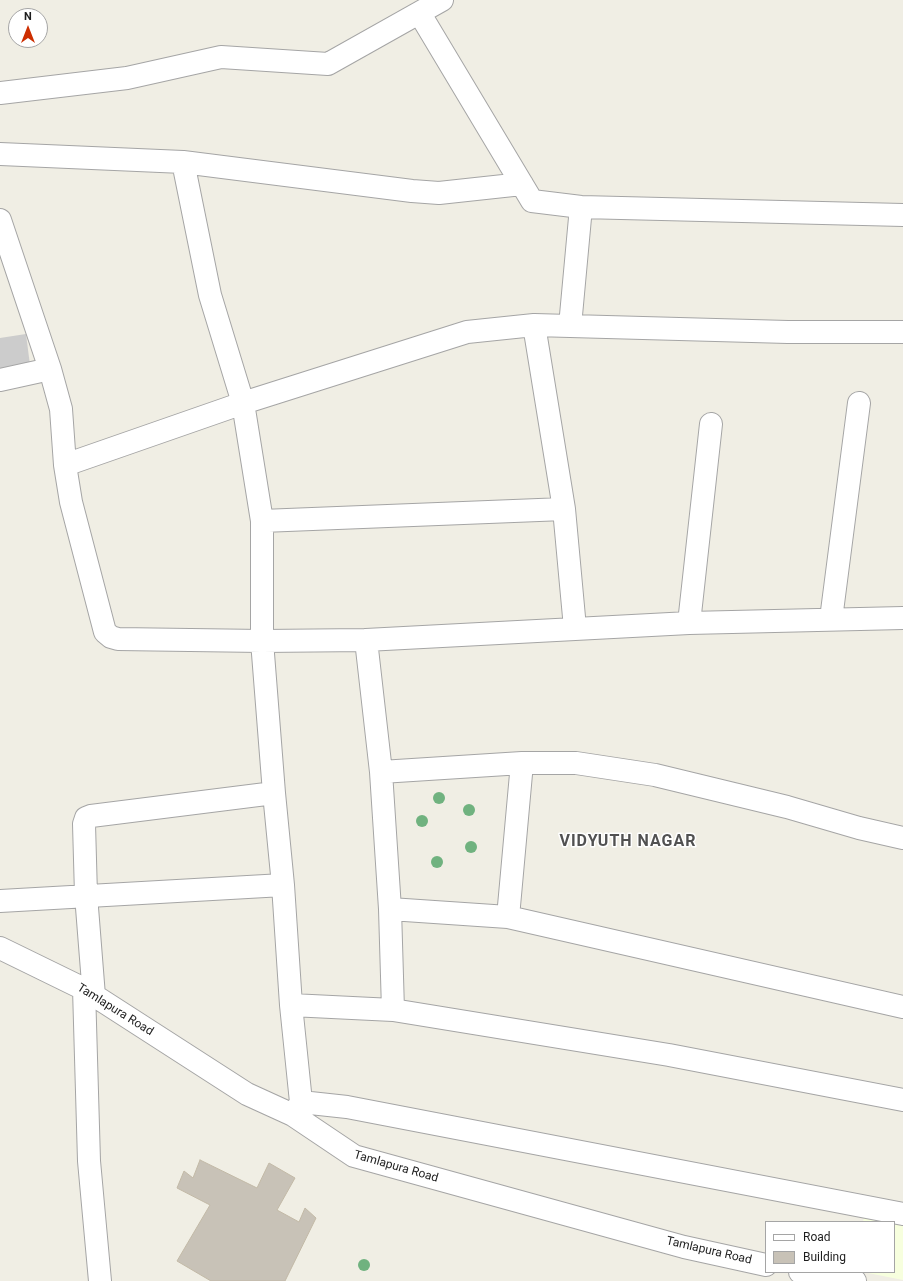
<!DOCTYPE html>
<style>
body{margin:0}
#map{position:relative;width:903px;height:1281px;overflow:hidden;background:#f0eee4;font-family:Roboto,sans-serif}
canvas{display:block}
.legend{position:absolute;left:765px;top:1221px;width:130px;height:52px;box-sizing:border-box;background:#fff;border:1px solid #a5a5a5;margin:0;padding:5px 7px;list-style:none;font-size:12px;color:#1e1e1e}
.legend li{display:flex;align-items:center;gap:8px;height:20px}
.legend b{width:20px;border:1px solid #a5a5a5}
.north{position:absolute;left:8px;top:8px;width:40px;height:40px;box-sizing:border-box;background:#fff;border:1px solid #a5a5a5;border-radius:50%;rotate:0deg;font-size:11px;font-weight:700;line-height:16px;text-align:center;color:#1e1e1e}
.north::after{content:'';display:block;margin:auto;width:14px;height:18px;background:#cd2e00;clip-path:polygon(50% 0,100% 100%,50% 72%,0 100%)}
</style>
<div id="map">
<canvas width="903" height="1281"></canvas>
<ul class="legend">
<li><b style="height:5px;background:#fff"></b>Road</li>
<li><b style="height:11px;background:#c8c2b7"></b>Building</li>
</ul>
<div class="north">N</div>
</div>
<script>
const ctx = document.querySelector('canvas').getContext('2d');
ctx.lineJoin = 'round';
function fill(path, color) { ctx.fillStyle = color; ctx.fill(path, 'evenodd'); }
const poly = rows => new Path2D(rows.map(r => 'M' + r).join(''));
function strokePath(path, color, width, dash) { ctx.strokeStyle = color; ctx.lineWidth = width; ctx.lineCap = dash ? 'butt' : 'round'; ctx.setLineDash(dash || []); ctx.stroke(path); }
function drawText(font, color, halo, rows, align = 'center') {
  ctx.font = font + ' Roboto,sans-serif'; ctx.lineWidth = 3; ctx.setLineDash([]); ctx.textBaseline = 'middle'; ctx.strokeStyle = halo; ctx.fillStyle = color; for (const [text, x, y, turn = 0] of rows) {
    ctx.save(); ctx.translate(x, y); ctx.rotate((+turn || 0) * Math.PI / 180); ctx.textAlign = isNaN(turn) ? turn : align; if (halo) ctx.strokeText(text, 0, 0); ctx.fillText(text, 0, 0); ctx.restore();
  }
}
fill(poly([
 [865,1212,903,1220,903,1280,863,1272,894,1272,894,1222,863,1222]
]), '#f7ffde');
fill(poly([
 [26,334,30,365,0,369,0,338]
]), '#ccc');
const building = poly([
 [200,1160,257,1188,269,1163,295,1178,277,1210,299,1222,305,1208,316,1218,285,1281,211,1281,177,1261,210,1205,177,1188,184,1171,193,1178,200,1160]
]);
fill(building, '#c8c2b7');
strokePath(building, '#c2b9a6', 1);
const minor = poly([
 [420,14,532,201,581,207,903,215],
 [0,93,127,78,221,57,328,64,442,0],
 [0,154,183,162,412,191,439,193,522,184],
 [0,220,50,369,61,409,65,465,71,502,105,632,111,637,118,639,262,641,366,640,689,623,903,618],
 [534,325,564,509,575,628],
 [570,326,581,207],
 [0,380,50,369],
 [65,465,243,403,210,295,183,162],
 [564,509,262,521,243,403,467,332,534,325,788,332,903,332],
 [262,521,262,641,274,793,283,885,291,1005,301,1102,294,1114],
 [831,619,859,403],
 [689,623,711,424],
 [381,772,522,763,576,763,655,775,787,807,859,828,903,838],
 [0,901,283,885],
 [390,909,508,917,903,1007],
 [508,917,522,763],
 [0,948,84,989,247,1094,293,1115,354,1156,684,1247,766,1265],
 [84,989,89,1161,100,1281],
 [94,996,86,895,84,824,86,818,91,816,274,793],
 [291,1005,393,1010,390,909,381,772,366,640],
 [393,1010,669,1055,903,1100],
 [301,1102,347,1107,903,1214],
 [800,1272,855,1281]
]);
strokePath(minor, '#a5a5a5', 24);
strokePath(minor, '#fff', 22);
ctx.fillStyle = '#70b27f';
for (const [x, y] of [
 [439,798],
 [469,810],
 [422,821],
 [471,847],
 [437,862],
 [364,1265]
]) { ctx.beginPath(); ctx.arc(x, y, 6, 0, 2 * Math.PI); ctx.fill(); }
drawText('12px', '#1e1e1e', '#fff', [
 ["Tamlapura Road",115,1010,32],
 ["Tamlapura Road",396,1167,16],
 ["Tamlapura Road",709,1251,13]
]);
ctx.letterSpacing = '1px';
drawText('bold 16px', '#515151', '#fff', [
 ["VIDYUTH NAGAR",628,842]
]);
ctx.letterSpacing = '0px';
</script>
